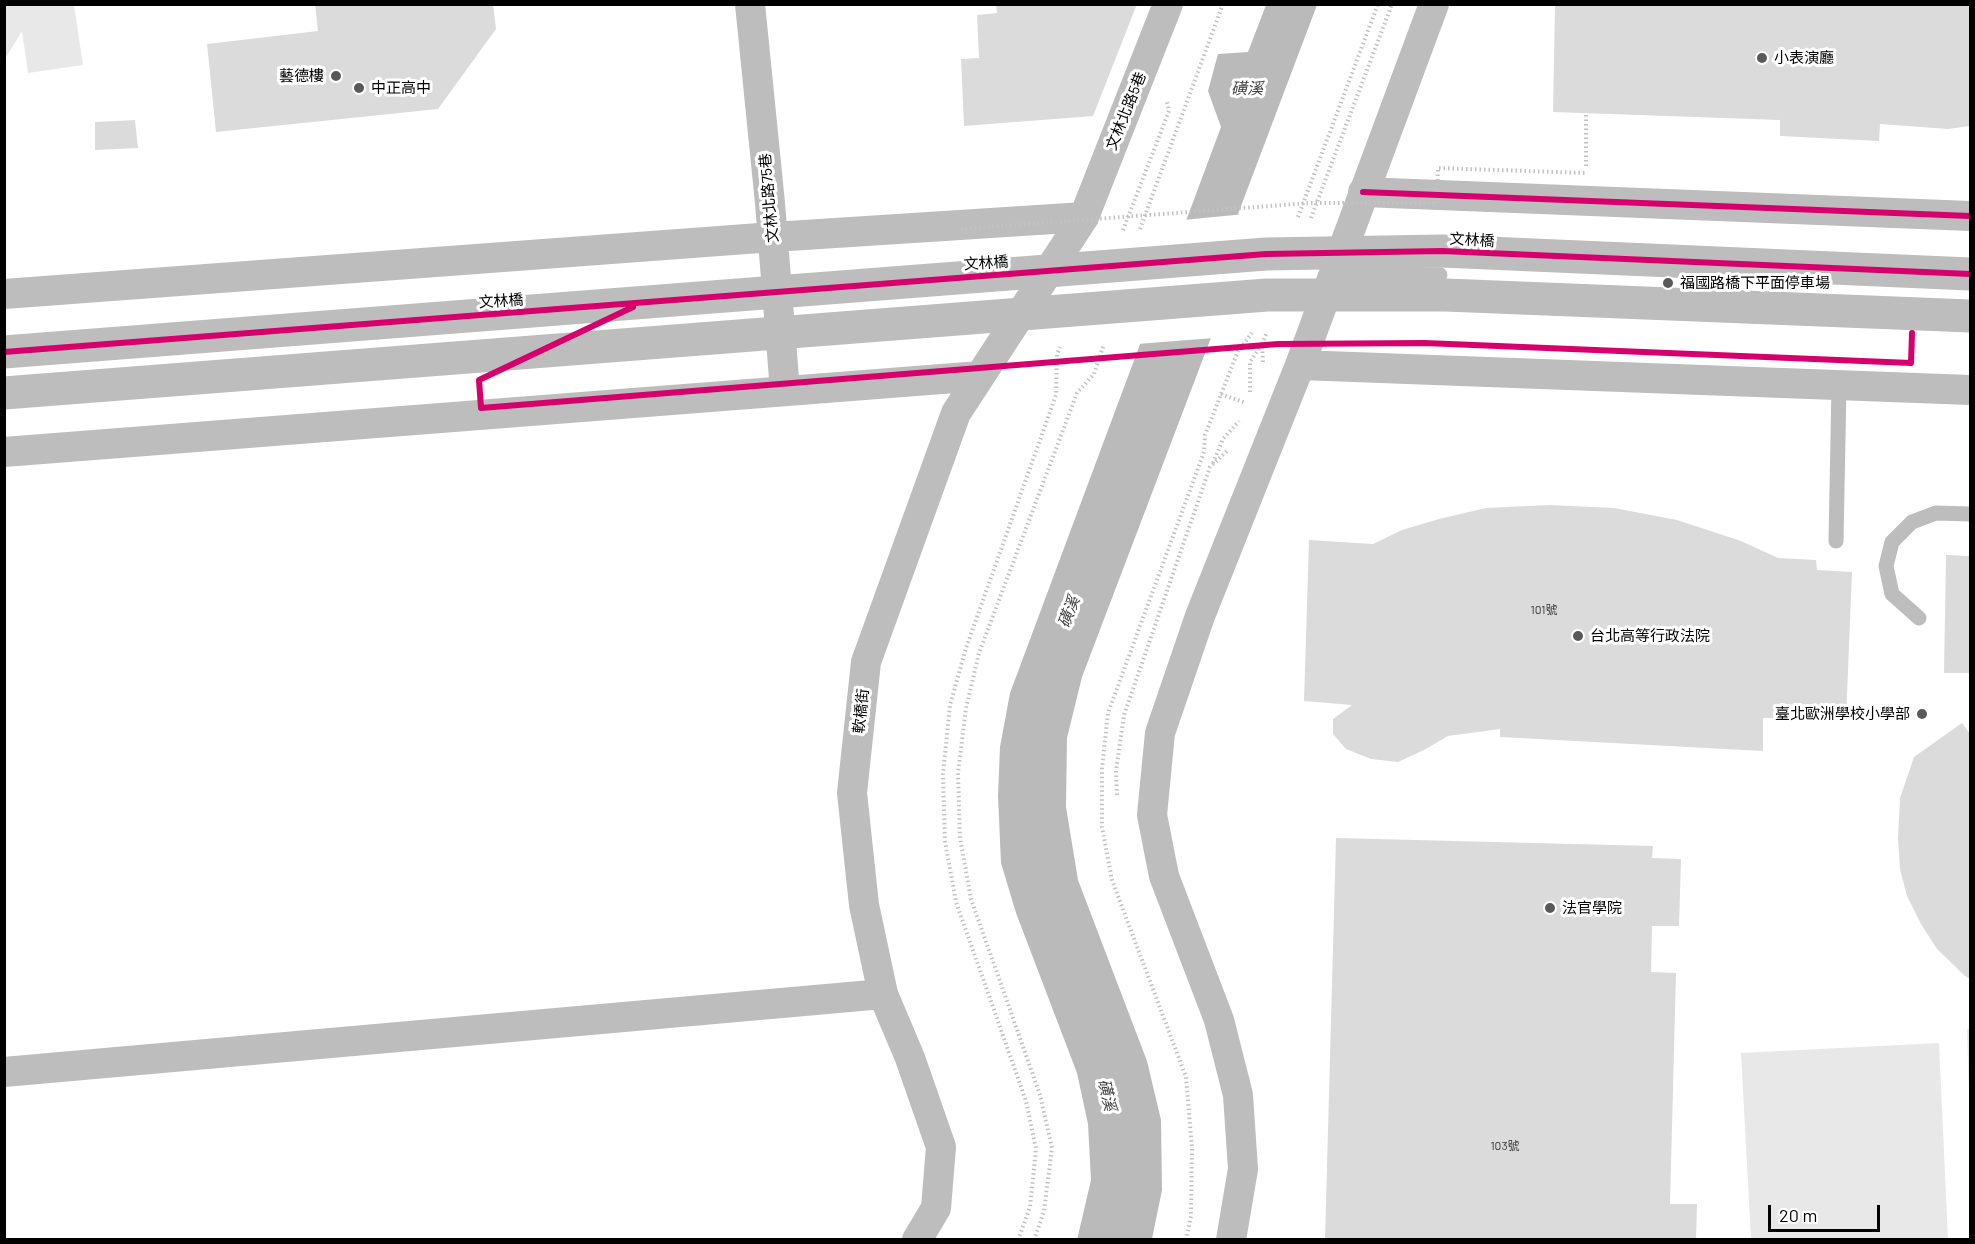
<!DOCTYPE html>
<meta charset="utf-8">
<style>
body{margin:0}
#map{position:relative;width:1975px;height:1244px;overflow:hidden;background:#fff;font-family:Barlow,sans-serif}
canvas{display:block}
.frame{position:absolute;inset:0;border:6px solid #000;pointer-events:none}
.scale{position:absolute;left:1768px;top:1205px;width:112px;height:27px;box-sizing:border-box;border:3px solid #000;border-top:0;padding-left:8px;font-size:18px;line-height:21px;white-space:nowrap;color:#000;-webkit-text-stroke:4px #fff;paint-order:stroke}
</style>
<div id="map">
<canvas width="1975" height="1244"></canvas>
<div class="frame"></div>
<div class="scale">20 m</div>
</div>
<script>
const ctx = document.querySelector('canvas').getContext('2d');
ctx.lineJoin = 'round';
function fill(path, color) { ctx.fillStyle = color; ctx.fill(path, 'evenodd'); }
const poly = rows => new Path2D(rows.map(r => 'M' + r).join(''));
function strokePath(path, color, width, dash) { ctx.strokeStyle = color; ctx.lineWidth = width; ctx.lineCap = dash ? 'butt' : 'round'; ctx.setLineDash(dash || []); ctx.stroke(path); }
function drawText(font, color, halo, rows, align = 'center') {
  ctx.font = font + ' Barlow,"Noto Sans TC",sans-serif'; ctx.lineWidth = 6; ctx.setLineDash([]); ctx.textBaseline = 'middle'; ctx.strokeStyle = halo; ctx.fillStyle = color; for (const [text, x, y, turn = 0] of rows) {
    ctx.save(); ctx.translate(x, y); ctx.rotate((+turn || 0) * Math.PI / 180); ctx.textAlign = isNaN(turn) ? turn : align; if (halo) ctx.strokeText(text, 0, 0); ctx.fillText(text, 0, 0); ctx.restore();
  }
}
fill(poly([
 [5,4,74,5,83,65,28,73,22,31,5,59],
 [1967,1029,1970,1029,1970,1128],
 [1939,1043,1948,1239,1751,1239,1741,1053]
]), '#e8e8e8');
fill(poly([
 [1266,5,1317,5,1238,214,1255,222,1082,677,1067,738,1066,807,1078,880,1147,1061,1161,1120,1162,1190,1152,1239,1077,1240,1091,1180,1088,1124,1077,1073,1016,913,1001,863,998,796,1000,747,1010,693,1221,127,1208,91,1218,54,1248,52]
]), '#bababa');
fill(poly([
 [1245,214,1257,220,1258,223,1214,338,1137,344,1183,220]
]), '#fff');
fill(poly([
 [315,4,493,4,496,29,438,109,216,132,207,44,318,31],
 [996,4,1137,4,1093,116,964,126,961,59,979,58,977,15,997,13],
 [1555,4,1970,4,1970,126,1948,129,1880,124,1879,141,1780,136,1780,120,1553,112],
 [135,120,138,148,95,150,95,122],
 [1550,505,1614,508,1677,520,1741,541,1778,558,1816,560,1817,570,1852,572,1846,720,1763,718,1763,751,1500,737,1500,729,1448,736,1424,750,1398,762,1371,759,1346,749,1333,734,1333,719,1352,705,1304,701,1309,540,1373,544,1402,530,1439,519,1486,508],
 [1946,555,1970,556,1970,673,1944,673],
 [1962,723,1970,734,1970,979,1965,976,1937,949,1921,924,1907,896,1900,869,1898,838,1900,798,1914,757],
 [1336,838,1653,846,1652,858,1681,859,1679,926,1652,926,1651,972,1676,973,1670,1204,1697,1204,1696,1240,1325,1240]
]), '#dbdbdb');
strokePath(poly([
 [1586,166,1586,113],
 [1298,217,1378,4],
 [1311,218,1392,4],
 [1140,229,1223,4],
 [1123,230,1169,111,1167,102],
 [1263,362,1262,344,1267,332],
 [1250,392,1250,362,1262,344],
 [1221,394,1246,403],
 [1213,463,1223,439,1239,421],
 [1117,795,1116,771,1124,715,1210,467,1228,450],
 [1018,1240,1030,1207,1036,1149,1026,1101,956,902,945,841,943,774,950,705,966,648,1056,395,1057,355,1060,347],
 [1034,1240,1044,1211,1052,1148,1040,1095,971,899,960,838,958,773,966,708,979,653,1077,393,1094,374,1104,344],
 [1186,1240,1191,1216,1192,1149,1186,1077,1112,880,1102,827,1102,768,1108,713,1204,452,1205,435,1238,351,1252,333]
]), '#c2c2c2', 4, [1.5, 3]);
strokePath(poly([
 [1333,273,1440,275],
 [1836,541,1839,386],
 [1919,618,1892,594,1886,566,1892,542,1912,522,1936,513,1970,514]
]), '#bdbdbd', 15);
strokePath(poly([
 [750,4,770,203,785,391],
 [1363,192,1970,216],
 [4,294,773,237,1084,217],
 [1300,365,1970,390],
 [4,452,980,376],
 [4,1072,883,994],
 [917,1240,936,1208,941,1147,910,1058,883,994,864,905,852,793,866,662,956,413,1084,217,1168,4],
 [1231,1240,1243,1169,1238,1095,1219,1020,1164,876,1152,815,1160,733,1200,616,1300,365,1434,4]
]), '#bdbdbd', 30);
strokePath(poly([
 [961,229,1310,203,1437,203,1438,168,1586,173]
]), '#c2c2c2', 4, [1.5, 3]);
strokePath(poly([
 [4,352,1266,254,1442,251,1970,274],
 [4,393,1267,295,1446,295,1970,316]
]), '#bdbdbd', 33);
strokePath(poly([
 [1363,192,1970,216],
 [633,307,479,380,481,408,1278,344,1425,343,1911,363,1912,333],
 [4,352,1266,254,1442,251,1970,274]
]), '#d6006c', 6);
for (const [x, y, r, color] of [
 [1762,58,6,"#595959"],
 [336,76,6,"#595959"],
 [359,88,6,"#595959"],
 [1668,283,6,"#595959"],
 [1578,636,6,"#595959"],
 [1922,714,6,"#595959"],
 [1550,908,6,"#595959"]
]) { const dot = new Path2D(); dot.arc(x, y, r, 0, 2 * Math.PI); ctx.fillStyle = color; ctx.fill(dot); strokePath(dot, '#fff', 2); }
drawText('12px', '#373737', null, [
 ["101號",1544,610],
 ["103號",1505,1146]
]);
drawText('15px', '#000', '#fff', [
 ["小表演廳",1774,58],
 ["藝德樓",324,76,"right"],
 ["中正高中",371,88],
 ["福國路橋下平面停車場",1680,283],
 ["台北高等行政法院",1590,636],
 ["臺北歐洲學校小學部",1910,714,"right"],
 ["法官學院",1562,908]
], 'left');
drawText('15px', '#000', '#fff', [
 ["文林北路5巷",1126,111,-68],
 ["文林北路75巷",769,198,-95],
 ["文林橋",1472,240,3],
 ["文林橋",986,263,-4],
 ["文林橋",501,301,-4],
 ["軟橋街",861,711,-84]
]);
drawText('italic 16px', '#3d3d3d', '#fff', [
 ["磺溪",1247,89],
 ["磺溪",1069,612,-69],
 ["磺溪",1107,1095,77]
]);
</script>
